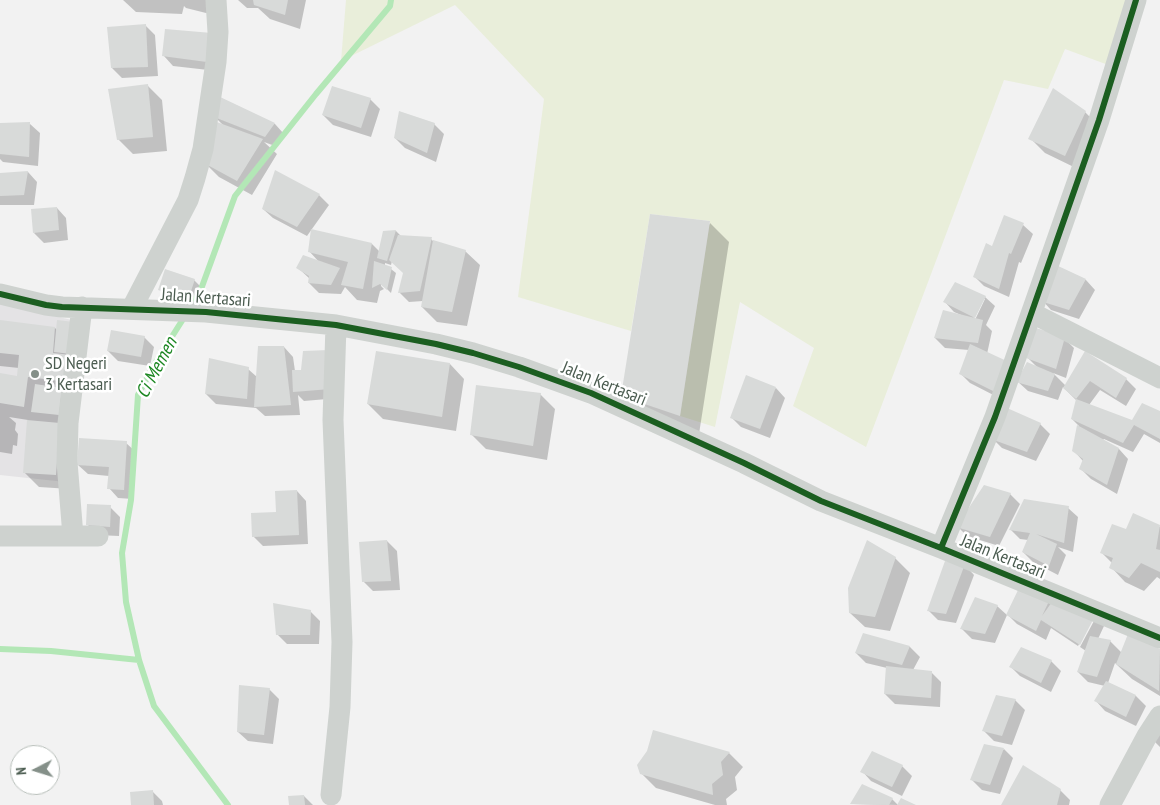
<!DOCTYPE html>
<style>
body{margin:0}
#map{position:relative;width:1160px;height:805px;overflow:hidden;background:#f2f2f2;font-family:"PT Sans Narrow",sans-serif}
canvas{display:block}
.north{position:absolute;left:10px;top:745px;width:50px;height:50px;box-sizing:border-box;background:#fff;border:1px solid #b7beb9;border-radius:50%;rotate:265deg;font-size:14px;font-weight:700;line-height:20px;text-align:center;color:#4b5c50}
.north::after{content:'';display:block;margin:auto;width:18px;height:22px;background:#859089;clip-path:polygon(50% 0,100% 100%,50% 72%,0 100%)}
</style>
<div id="map">
<canvas width="1160" height="805"></canvas>
<div class="north">N</div>
</div>
<script>
const ctx = document.querySelector('canvas').getContext('2d');
ctx.lineJoin = 'round';
function fill(path, color) { ctx.fillStyle = color; ctx.fill(path, 'evenodd'); }
const poly = rows => new Path2D(rows.map(r => 'M' + r).join(''));
function strokePath(path, color, width, dash) { ctx.strokeStyle = color; ctx.lineWidth = width; ctx.lineCap = dash ? 'butt' : 'round'; ctx.setLineDash(dash || []); ctx.stroke(path); }
function drawText(font, color, halo, rows, align = 'center') {
  ctx.font = font + ' "PT Sans Narrow",sans-serif'; ctx.lineWidth = 5; ctx.setLineDash([]); ctx.textBaseline = 'middle'; ctx.strokeStyle = halo; ctx.fillStyle = color; for (const [text, x, y, turn = 0] of rows) {
    ctx.save(); ctx.translate(x, y); ctx.rotate((+turn || 0) * Math.PI / 180); ctx.textAlign = isNaN(turn) ? turn : align; if (halo) ctx.strokeText(text, 0, 0); ctx.fillText(text, 0, 0); ctx.restore();
  }
}
fill(poly([
 [0,303,76,321,65,482,0,475]
]), '#e4e3e5');
fill(poly([
 [346,0,1133,0,1111,66,1065,49,1048,89,1004,80,866,447,793,406,814,348,740,302,715,427,680,416,710,221,650,214,631,331,518,297,544,99,455,5,341,61]
]), '#e9eeda');
fill(poly([
 [123,0,210,0,210,14,186,8,184,6,182,14,136,12],
 [238,0,306,0,300,29,270,19,258,8,247,8],
 [145,25,155,35,158,76,122,78,112,68],
 [211,34,217,71,173,66,164,56],
 [148,86,162,100,167,151,133,154,118,139],
 [219,97,275,124,284,134,275,146,264,142,277,154,252,195,219,177,204,162,224,126,215,117],
 [370,99,380,109,371,137,333,125,323,115],
 [1085,112,1100,127,1080,170,1045,153,1030,138],
 [0,124,30,124,40,133,38,166,3,162,0,159],
 [434,124,444,134,436,162,405,148,395,138],
 [28,172,37,182,34,205,0,205,0,174],
 [319,195,329,205,307,236,273,218,263,209],
 [57,208,66,218,68,240,44,243,34,233],
 [1005,217,1023,225,1033,234,1021,263,1019,262,1009,297,984,286,974,276,992,248],
 [710,223,729,242,699,434,642,415,623,395],
 [396,231,401,236,431,239,434,242,465,251,480,265,467,326,437,322,422,307,423,301,409,302,399,292,404,273,392,261,391,265,385,263,385,266,391,269,396,273,391,293,381,283,381,286,384,289,380,291,377,303,357,300,345,287,341,294,319,293,309,283,310,279,297,267,319,262,309,251,372,244,380,252,384,233],
 [1057,267,1086,280,1095,290,1079,319,1051,310,1042,300],
 [194,280,204,290,197,309,169,299,160,289],
 [985,297,995,306,986,325,992,331,987,354,1021,375,1038,368,1028,358,1064,338,1074,348,1066,378,1053,373,1066,386,1085,353,1126,379,1136,389,1126,406,1100,390,1089,405,1133,421,1160,413,1160,443,1144,434,1133,452,1104,439,1103,440,1119,449,1128,459,1117,494,1091,479,1081,469,1083,461,1074,451,1079,426,1072,419,1077,401,1063,387,1058,400,1028,391,1017,381,1007,402,970,383,960,373,969,350,945,348,935,338,961,315,954,312,945,302],
 [983,299,985,299,973,324,971,323],
 [0,321,55,328,57,330,74,324,70,489,39,487,24,472,28,420,9,417,16,423,15,430,18,434,17,446,13,445,12,454,0,452,0,375,18,377,19,368,0,366],
 [144,337,154,347,150,366,118,361,108,351],
 [284,347,293,357,295,371,339,398,304,401,298,395,300,415,265,416,256,408,216,404,206,394,248,369,257,377],
 [450,364,464,379,456,431,383,419,368,404],
 [776,388,785,398,770,438,741,427,731,417],
 [540,394,555,409,547,460,486,449,472,435],
 [1040,424,1050,434,1036,461,1002,448,992,438],
 [126,443,136,452,133,499,118,498,109,488,109,476,88,474,78,465],
 [297,491,306,501,308,544,263,546,253,536],
 [1010,494,1020,504,999,546,967,536,958,527],
 [110,507,120,517,119,536,97,535,88,525],
 [1068,508,1078,517,1073,552,1058,547,1066,555,1058,575,1033,562,1023,552,1028,540,1020,539,1011,530],
 [1134,514,1160,527,1160,579,1157,577,1144,591,1125,582,1111,567,1112,563,1102,553,1127,530],
 [387,541,397,551,400,590,373,591,363,581],
 [895,558,910,573,890,631,865,627,850,613],
 [965,565,974,575,956,623,938,620,928,610],
 [1020,589,1050,600,1064,611,1069,606,1095,617,1104,626,1098,639,1110,641,1122,653,1128,635,1160,650,1160,696,1132,679,1115,663,1108,683,1136,696,1146,706,1136,726,1105,711,1096,701,1105,686,1088,682,1078,672,1086,651,1080,647,1095,619,1092,619,1078,646,1051,628,1046,640,1017,624,1008,615],
 [997,606,1007,615,995,643,972,639,962,629],
 [310,611,320,621,319,644,287,644,277,634],
 [864,634,910,647,920,657,913,670,931,672,941,682,940,707,895,704,885,694,887,668,866,663,856,653],
 [1051,661,1061,671,1051,692,1020,676,1011,667],
 [269,689,279,699,273,744,248,741,238,732],
 [1015,700,1025,710,1012,745,994,741,984,731],
 [1160,728,1160,747,1153,740],
 [1004,749,1013,758,1000,794,982,790,972,780],
 [729,753,743,767,735,777,737,790,726,799,727,805,715,805,656,788,641,773],
 [902,766,912,776,902,796,871,781,862,771],
 [1060,790,1070,800,1069,805,1002,805],
 [152,791,162,801,163,805,171,805,132,805],
 [304,796,313,805,290,805],
 [892,799,898,805,852,804]
]), '#0003');
strokePath(poly([
 [190,308,200,292,235,196,316,94,390,6,391,0],
 [185,316,154,365,138,395,131,500,122,553,126,602,139,660,154,706,228,805],
 [0,649,51,651,139,660]
]), '#b3e7b6', 6);
fill(poly([
 [253,0,288,0,285,15,254,5],
 [146,24,148,67,111,68,107,27],
 [165,29,212,33,207,62,162,56],
 [148,84,153,137,117,140,108,89],
 [332,86,371,98,361,128,322,115],
 [1053,88,1086,111,1065,156,1028,139],
 [218,96,275,123,265,137,214,117],
 [399,111,435,123,427,153,394,138],
 [214,121,263,139,237,181,202,162],
 [30,122,29,157,0,154,0,123],
 [275,170,320,194,297,227,262,209],
 [28,171,24,195,0,196,0,173],
 [57,207,59,230,33,233,31,209],
 [650,214,710,221,680,416,621,396],
 [1004,215,1024,223,1011,254,1009,253,999,289,973,277,986,243,992,246],
 [311,229,372,243,363,289,341,285,348,262,308,252],
 [396,230,387,261,377,258,383,231],
 [398,235,432,237,420,291,398,293,403,273,389,260],
 [433,240,466,250,452,312,421,307],
 [303,255,340,268,331,285,308,283,309,276,296,268],
 [374,261,392,267,387,290,380,284,372,288],
 [1056,265,1086,279,1069,310,1040,301],
 [165,269,195,279,188,300,158,290],
 [955,282,986,296,975,318,943,302],
 [943,310,983,320,978,343,934,338],
 [0,320,55,327,53,353,71,355,68,382,28,377,24,407,0,403,0,373,17,376,19,355,0,353],
 [57,320,74,322,71,354,54,352],
 [1036,328,1065,337,1056,369,1026,358],
 [111,330,145,336,141,357,107,351],
 [970,344,1011,363,997,393,959,374],
 [258,346,284,346,291,405,254,407],
 [329,350,330,389,293,392,292,370,301,370,303,351],
 [376,351,450,363,442,417,367,404],
 [1085,351,1127,378,1116,398,1090,381,1076,399,1132,420,1142,403,1160,411,1160,439,1134,425,1123,443,1071,419,1076,399,1063,388],
 [209,358,249,367,247,399,205,394],
 [1027,362,1055,374,1048,391,1016,382],
 [746,375,776,387,760,429,730,418],
 [35,384,62,388,59,415,31,412],
 [476,385,541,393,533,446,470,435],
 [1007,408,1041,423,1027,452,991,439],
 [27,420,60,423,56,475,23,473],
 [1077,425,1119,448,1107,485,1079,469,1083,459,1072,451],
 [79,438,127,441,124,490,107,489,109,467,77,465],
 [984,485,1011,493,990,537,956,527],
 [297,490,299,535,252,537,251,513,276,512,275,491],
 [1024,499,1069,506,1064,543,1036,534,1057,544,1049,566,1022,552,1030,533,1009,530],
 [87,504,111,505,110,527,86,525],
 [1133,513,1160,525,1156,549,1160,550,1160,572,1141,563,1129,578,1109,568,1113,558,1100,553,1112,524,1126,529],
 [387,540,391,581,362,582,359,542],
 [867,540,896,557,875,617,849,613,848,588],
 [945,561,965,564,946,614,927,611],
 [1019,588,1050,599,1042,616,1052,602,1095,616,1080,645,1041,620,1036,631,1006,615],
 [975,597,998,605,985,634,960,629],
 [273,603,311,610,310,635,276,635],
 [863,633,910,646,902,665,855,653],
 [1128,634,1160,649,1159,691,1116,664],
 [1090,636,1111,640,1097,677,1077,672],
 [1021,647,1052,660,1041,683,1009,667],
 [886,666,932,671,931,698,884,694],
 [1106,681,1136,695,1126,717,1094,701],
 [239,685,270,688,264,735,237,732],
 [996,695,1016,699,1002,736,982,731],
 [653,730,730,752,721,762,723,775,712,784,713,795,640,774,637,765,647,751],
 [984,744,1004,748,990,785,970,780],
 [872,751,903,765,892,787,860,772],
 [1023,765,1061,789,1057,805,1001,805],
 [862,784,893,798,889,805,850,804],
 [153,790,154,805,131,805,130,792],
 [304,795,305,805,289,805,288,796],
 [901,798,916,805,897,805]
]), '#d8dad9');
strokePath(poly([
 [0,294,46,305,62,307,206,312,336,325,436,344,473,353,519,367,591,393,744,463,821,501,941,548,1160,638],
 [132,308,188,200,195,178,203,149,216,62,218,32,216,0],
 [1032,313,1160,378],
 [0,536,98,536],
 [73,536,67,462,68,423,82,307],
 [941,548,995,417,1099,120,1136,0],
 [331,795,340,707,342,642,333,420,336,325],
 [1110,805,1147,736,1160,716]
]), '#ced2cf', 21);
strokePath(poly([
 [0,294,46,305,62,307,206,312,336,325,436,344,473,353,519,367,591,393,744,463,821,501,941,548,1160,638],
 [941,548,995,417,1099,120,1136,0]
]), '#1b5e20', 6);
for (const [x, y, r, color] of [
 [35,374,5,"#859089"]
]) { const dot = new Path2D(); dot.arc(x, y, r, 0, 2 * Math.PI); ctx.fillStyle = color; ctx.fill(dot); strokePath(dot, '#fff', 2); }
drawText('18px', '#4b5c50', '#fff', [
 ["Jalan Kertasari",206,298,4],
 ["Jalan Kertasari",604,384,22],
 ["Jalan Kertasari",1003,557,22]
]);
drawText('18px', '#4b5c50', '#fff', [
 ["SD Negeri",45,364],
 ["3 Kertasari",45,385]
], 'left');
drawText('italic 19px', '#1c8722', '#fff', [
 ["Ci Memen",157,368,-62]
]);
</script>
